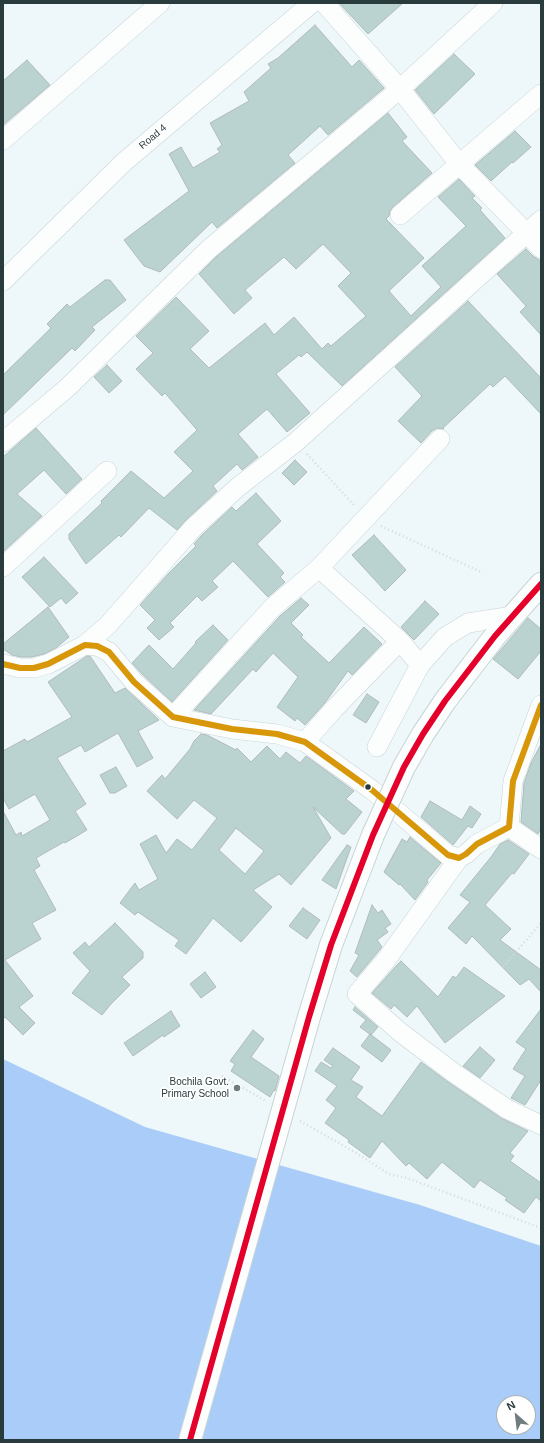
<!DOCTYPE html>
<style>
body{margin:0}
#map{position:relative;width:544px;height:1443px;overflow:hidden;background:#eef7f9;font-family:Arial,sans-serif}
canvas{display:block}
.frame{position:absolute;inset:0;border:4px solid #2a3b3e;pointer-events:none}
.north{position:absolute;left:496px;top:1395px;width:40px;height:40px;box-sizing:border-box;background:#fff;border:1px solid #aab1b2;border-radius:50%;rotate:332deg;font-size:11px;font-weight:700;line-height:16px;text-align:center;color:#2a3b3e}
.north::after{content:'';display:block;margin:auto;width:14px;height:18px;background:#6f7d7f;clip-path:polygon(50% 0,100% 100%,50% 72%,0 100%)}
</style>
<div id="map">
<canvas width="544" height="1443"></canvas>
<div class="frame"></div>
<div class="north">N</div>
</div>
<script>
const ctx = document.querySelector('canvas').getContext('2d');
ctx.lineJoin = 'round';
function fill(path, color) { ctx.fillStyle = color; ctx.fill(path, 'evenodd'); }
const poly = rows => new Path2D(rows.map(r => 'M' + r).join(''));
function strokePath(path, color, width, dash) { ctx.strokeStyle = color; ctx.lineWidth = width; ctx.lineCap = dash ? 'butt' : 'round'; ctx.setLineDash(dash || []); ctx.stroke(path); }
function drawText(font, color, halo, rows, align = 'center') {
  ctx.font = font + ' Arial,sans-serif'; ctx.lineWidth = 3.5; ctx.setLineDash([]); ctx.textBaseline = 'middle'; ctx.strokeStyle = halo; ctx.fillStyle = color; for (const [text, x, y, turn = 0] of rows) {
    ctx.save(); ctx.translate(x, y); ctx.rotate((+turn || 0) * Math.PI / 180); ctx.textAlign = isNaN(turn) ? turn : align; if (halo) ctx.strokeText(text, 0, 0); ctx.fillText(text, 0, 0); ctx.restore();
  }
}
fill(poly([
 [3,1059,145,1127,420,1205,541,1246,541,1440,3,1440],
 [504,1403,528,1403,528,1427,504,1427]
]), '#a9cdf8');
const building = poly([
 [339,3,403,3,368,34,339,3],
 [315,25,352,67,359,60,384,88,328,135,320,126,288,155,295,163,217,228,212,222,160,272,144,266,124,240,189,191,169,154,181,147,193,168,220,152,217,149,222,145,210,123,249,101,244,92,271,68,268,64,278,58,315,25],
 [454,54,475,74,434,114,415,90,454,54],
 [27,60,50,85,3,125,3,81,27,60],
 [388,113,407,137,402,141,432,173,393,207,390,211,389,216,386,219,424,258,389,291,411,316,441,287,422,266,466,226,438,197,459,179,475,196,472,198,482,208,480,210,505,238,342,386,307,352,301,357,299,355,276,374,310,413,287,432,267,409,238,434,258,457,242,470,237,464,213,486,217,491,186,520,177,530,149,508,121,537,119,535,86,564,69,539,69,534,102,503,101,501,131,471,164,498,193,471,174,452,197,430,165,393,162,396,136,369,153,353,136,336,176,297,209,331,190,349,209,368,265,323,274,335,294,317,322,349,328,343,331,346,366,316,338,286,351,273,323,244,296,269,284,257,245,290,252,298,234,314,199,274,216,257,388,113],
 [515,131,531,147,513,163,512,162,491,181,475,165,515,131],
 [526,249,533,256,541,261,541,335,520,312,526,306,497,274,526,249],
 [105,280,110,280,126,300,92,327,95,330,75,351,72,348,3,415,3,375,51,328,47,324,67,304,70,307,105,280],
 [468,301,541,378,541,414,505,376,493,387,490,384,443,428,444,429,437,428,432,431,421,443,398,421,422,396,395,367,468,301],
 [107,365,122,381,109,393,94,377,107,365],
 [36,428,82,479,66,494,44,470,17,494,42,516,3,552,3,457,36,428],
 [295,460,307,472,294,485,282,473,295,460],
 [256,493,281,521,257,544,284,573,280,577,285,582,268,597,233,561,212,581,218,587,202,601,197,596,170,623,174,627,159,640,147,628,155,620,140,605,168,574,196,546,194,544,201,536,232,507,236,511,256,493],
 [374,535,406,570,385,591,352,555,374,535],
 [44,557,78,593,66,604,61,598,50,607,22,577,44,557],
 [301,598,309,605,291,623,303,635,301,637,329,663,364,627,382,644,352,675,348,671,324,704,305,725,297,718,295,721,277,707,298,677,273,653,256,672,253,669,211,714,194,710,280,616,301,598],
 [425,601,439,614,414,640,401,627,425,601],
 [48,607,69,637,56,648,44,654,32,657,21,657,12,655,3,649,3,644,48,607],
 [528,618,541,629,541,651,518,679,493,659,528,618],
 [213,625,228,640,172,702,142,674,132,663,149,645,173,669,196,643,195,642,213,625],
 [87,656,90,656,115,693,125,688,159,720,138,731,153,758,137,767,118,733,85,752,81,745,57,758,86,804,75,811,87,830,65,843,64,842,36,858,40,866,34,870,56,910,32,923,41,939,5,960,33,996,19,1007,35,1023,23,1035,5,1017,3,1019,3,811,16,835,21,832,22,836,50,820,35,794,9,809,3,798,3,751,25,739,27,742,72,717,48,682,87,656],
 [367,694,379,702,366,723,353,715,367,694],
 [201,734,207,735,236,750,237,748,251,762,267,746,280,759,286,752,300,763,306,756,354,791,346,799,362,812,345,834,342,834,313,807,331,838,291,885,279,874,253,890,272,907,241,942,213,918,186,954,175,946,179,940,138,912,135,915,120,903,135,883,139,890,158,879,140,844,156,835,166,853,177,839,192,850,217,818,194,800,177,819,147,791,162,775,165,779,190,749,194,741,201,734],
 [236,828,264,851,245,874,219,850,236,828],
 [541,744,541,828,538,834,521,822,524,783,531,763,541,744],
 [116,767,127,786,115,793,110,793,100,775,116,767],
 [430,801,462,820,470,806,481,814,472,828,468,826,453,845,421,817,430,801],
 [410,837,441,863,427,880,428,882,415,900,400,884,399,885,384,872,402,839,407,842,410,837],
 [508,840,529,854,514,874,512,873,485,905,511,929,500,940,541,970,541,992,529,979,520,985,472,936,466,944,448,928,470,902,460,895,491,857,500,844,508,840],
 [347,845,351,847,336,889,322,880,347,845],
 [372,905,378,913,382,910,391,924,385,928,388,932,377,940,382,947,357,977,350,971,359,955,355,953,372,905],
 [303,908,320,920,307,939,289,926,303,908],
 [115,923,143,952,143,958,122,977,130,985,111,1004,102,1015,72,993,90,971,73,953,85,942,89,947,115,923],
 [401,961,438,997,453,976,456,978,464,967,505,996,445,1043,417,1006,407,1017,394,1005,391,1009,372,993,396,966,401,961],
 [205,972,216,987,201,998,190,984,205,972],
 [355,1007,378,1027,371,1035,360,1027,366,1020,353,1010,355,1007],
 [541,1009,541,1080,525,1105,511,1098,525,1076,513,1069,526,1049,516,1042,541,1009],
 [171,1011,180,1026,164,1037,163,1035,133,1056,124,1043,171,1011],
 [253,1030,264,1039,251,1057,279,1076,275,1091,274,1090,270,1097,231,1071,235,1064,230,1061,253,1030],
 [370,1034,391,1050,382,1062,361,1046,370,1034],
 [480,1047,495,1060,480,1078,463,1066,480,1047],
 [333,1048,360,1067,351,1080,363,1087,356,1097,382,1116,421,1062,448,1082,501,1118,528,1131,510,1153,514,1156,510,1161,541,1183,541,1201,536,1197,524,1213,505,1200,507,1198,480,1180,474,1188,442,1162,427,1179,409,1163,406,1166,382,1141,370,1158,348,1142,349,1140,325,1123,336,1108,326,1100,337,1086,315,1071,321,1062,331,1068,333,1066,324,1060,333,1048]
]);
fill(building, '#bad3d0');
strokePath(building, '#b0bbbb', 1);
const street = poly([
 [324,3,400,89,460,165,541,248],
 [3,140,160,3],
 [400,215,541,94],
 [3,281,124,162,312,3],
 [3,442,67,388,209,249,400,89,493,3],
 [3,567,107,471],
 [319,568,400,641,420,665,377,747],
 [85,645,108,625,193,528,238,487,296,442,541,220],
 [3,664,20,668,34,668,48,664,85,645,97,646,109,652,134,682,173,717,232,729,277,734,305,742,372,790,448,855,459,858,466,854,477,844,509,827,513,781,541,705],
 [420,665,445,637,468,623,513,616],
 [173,717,272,608,319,568,440,439],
 [305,742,334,709,400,641],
 [509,827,541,849],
 [459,858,386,960,357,994,400,1032,454,1073,507,1109,541,1125]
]);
const secondary = poly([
 [495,636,541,584]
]);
strokePath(street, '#c8d4d6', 20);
strokePath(secondary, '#c8d4d6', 24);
strokePath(poly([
 [307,454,354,505],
 [381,526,481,572],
 [503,967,541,923],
 [222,1076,266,1101],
 [300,1121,353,1151,389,1174,407,1178,541,1228]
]), '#d6d9da', 2.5, [1, 3]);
strokePath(street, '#fcfefe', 19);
strokePath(secondary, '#fcfefe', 22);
const secondaryBridge = poly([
 [190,1440,309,1017,331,945,373,835,404,767,423,734,445,701,495,636]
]);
strokePath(secondaryBridge, '#c8d4d6', 24, []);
strokePath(secondaryBridge, '#fcfefe', 22);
strokePath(poly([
 [3,664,20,668,34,668,48,664,85,645,97,646,109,652,134,682,173,717,232,729,277,734,305,742,372,790,448,855,459,858,466,854,477,844,509,827,513,781,541,705]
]), '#d89609', 6);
strokePath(poly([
 [190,1440,309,1017,331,945,373,835,404,767,423,734,445,701,495,636,541,584]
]), '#e4002b', 6);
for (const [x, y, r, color] of [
 [368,787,3.5,"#2a3b3e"],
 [237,1088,4,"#6f7d7f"]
]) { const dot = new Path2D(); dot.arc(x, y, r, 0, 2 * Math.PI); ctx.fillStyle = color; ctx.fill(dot); strokePath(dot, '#fff', 1.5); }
drawText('10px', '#2a3b3e', '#fff', [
 ["Road 4",153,137,-40]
]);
drawText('10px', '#2a3b3e', '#fff', [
 ["Bochila Govt.",229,1082],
 ["Primary School",229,1094]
], 'right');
</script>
